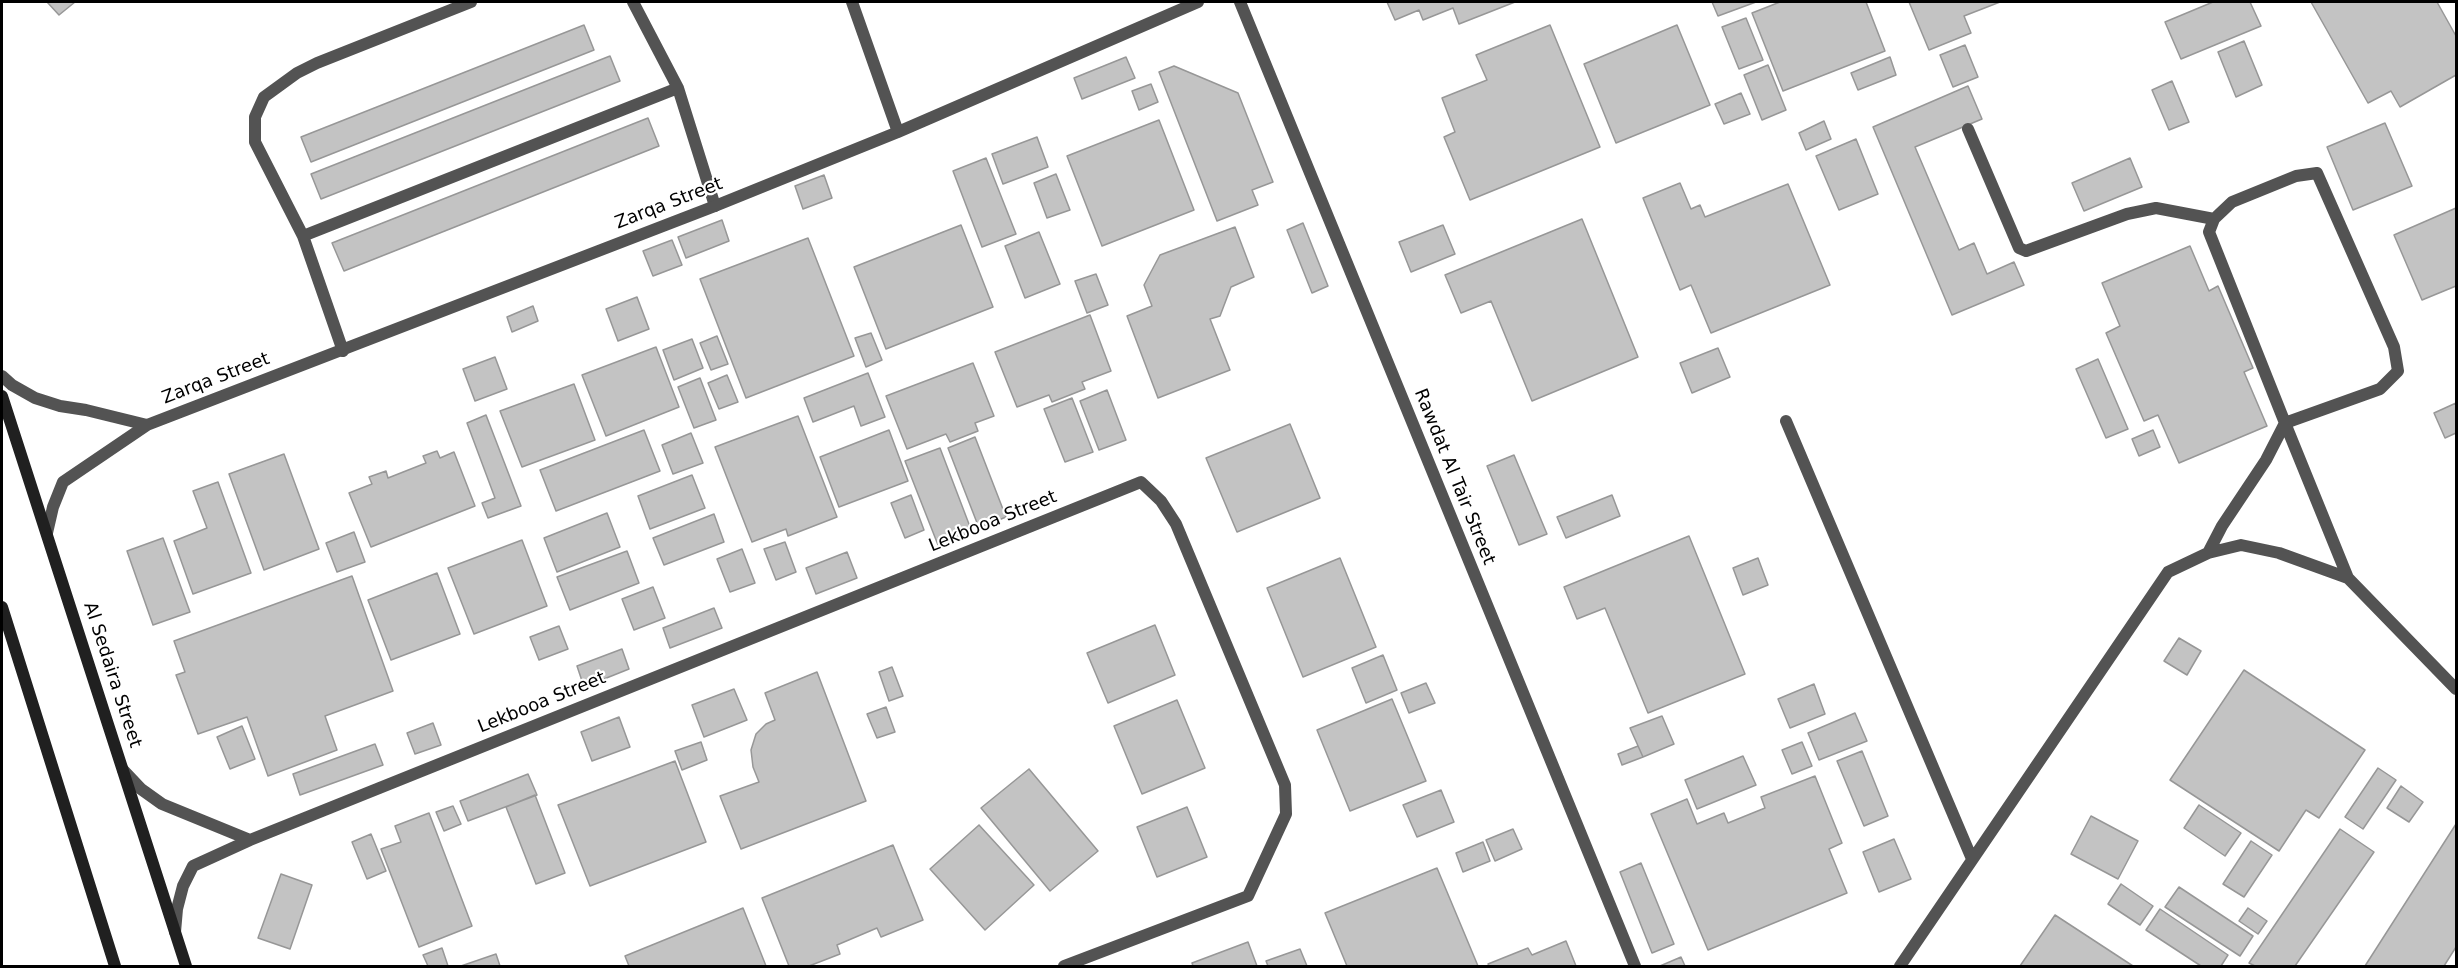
<!DOCTYPE html>
<style>
body{margin:0}
#map{position:relative;width:2458px;height:968px;overflow:hidden;background:#fff;font-family:"DejaVu Sans",sans-serif}
canvas{display:block}
.frame{position:absolute;inset:0;border:3px solid #000;pointer-events:none}
</style>
<div id="map">
<canvas width="2458" height="968"></canvas>
<div class="frame"></div>
</div>
<script>
const ctx = document.querySelector('canvas').getContext('2d');
ctx.lineJoin = 'round';
function fill(path, color) { ctx.fillStyle = color; ctx.fill(path, 'evenodd'); }
const poly = rows => new Path2D(rows.map(r => 'M' + r).join(''));
function strokePath(path, color, width, dash) { ctx.strokeStyle = color; ctx.lineWidth = width; ctx.lineCap = dash ? 'butt' : 'round'; ctx.setLineDash(dash || []); ctx.stroke(path); }
function drawText(font, color, halo, rows, align = 'center') {
  ctx.font = font + ' "DejaVu Sans",sans-serif'; ctx.lineWidth = 4.5; ctx.setLineDash([]); ctx.textBaseline = 'middle'; ctx.strokeStyle = halo; ctx.fillStyle = color; for (const [text, x, y, turn = 0] of rows) {
    ctx.save(); ctx.translate(x, y); ctx.rotate((+turn || 0) * Math.PI / 180); ctx.textAlign = isNaN(turn) ? turn : align; if (halo) ctx.strokeText(text, 0, 0); ctx.fillText(text, 0, 0); ctx.restore();
  }
}
const building = poly([
 [47,2,75,2,59,15,47,2],
 [1387,2,1515,2,1459,24,1453,8,1423,20,1419,10,1395,20,1387,2],
 [1712,2,1756,2,1718,16,1712,2],
 [1780,2,1866,2,1885,51,1783,91,1752,13,1780,2],
 [1909,2,2000,2,1964,16,1971,33,1929,50,1909,2],
 [2213,2,2250,2,2261,26,2181,59,2165,22,2213,2],
 [2311,2,2437,2,2456,36,2456,75,2400,107,2391,91,2368,103,2311,2],
 [1746,18,1763,60,1739,69,1722,27,1746,18],
 [584,25,594,50,311,162,301,137,584,25],
 [1550,25,1600,147,1470,200,1444,137,1455,132,1442,98,1487,80,1476,55,1550,25],
 [1677,25,1710,105,1616,143,1584,64,1677,25],
 [2244,41,2262,85,2236,97,2218,52,2244,41],
 [1965,45,1978,77,1953,87,1940,55,1965,45],
 [610,56,620,81,321,199,311,174,610,56],
 [1126,57,1135,78,1082,99,1074,78,1126,57],
 [1890,57,1896,75,1858,90,1851,73,1890,57],
 [1768,65,1786,110,1762,120,1744,75,1768,65],
 [1174,66,1238,93,1273,182,1252,190,1258,205,1217,221,1159,72,1174,66],
 [2172,81,2189,122,2169,130,2152,90,2172,81],
 [1151,84,1158,102,1139,110,1132,91,1151,84],
 [1968,86,1982,119,1915,147,1959,250,1974,243,1987,274,2014,262,2024,285,1952,315,1873,127,1968,86],
 [1741,93,1750,114,1724,124,1715,104,1741,93],
 [648,118,659,146,344,271,332,243,648,118],
 [1159,120,1194,210,1102,246,1067,156,1159,120],
 [1824,121,1831,139,1806,150,1799,133,1824,121],
 [2385,123,2412,186,2353,210,2327,147,2385,123],
 [1037,137,1048,167,1003,184,992,154,1037,137],
 [1856,139,1878,194,1839,210,1816,156,1856,139],
 [986,158,1016,234,982,247,953,171,986,158],
 [2130,158,2142,187,2084,211,2072,183,2130,158],
 [1056,174,1070,210,1047,218,1034,183,1056,174],
 [824,175,832,198,803,209,795,186,824,175],
 [1680,183,1691,209,1700,205,1705,217,1788,184,1830,285,1711,333,1691,285,1680,290,1643,198,1680,183],
 [2456,208,2456,286,2422,300,2394,235,2456,208],
 [1582,219,1638,357,1532,401,1491,301,1461,313,1445,275,1582,219],
 [722,220,729,241,686,258,678,237,722,220],
 [1303,223,1328,286,1312,293,1287,230,1303,223],
 [961,225,993,307,886,349,854,267,961,225],
 [1443,225,1455,254,1411,272,1399,242,1443,225],
 [1235,227,1254,277,1231,287,1220,316,1210,319,1230,370,1158,398,1127,316,1152,306,1144,285,1160,255,1235,227],
 [1039,232,1060,284,1025,298,1005,246,1039,232],
 [808,238,854,356,746,398,700,279,808,238],
 [672,240,682,265,653,276,643,251,672,240],
 [2190,246,2209,291,2218,286,2253,368,2244,372,2267,426,2179,463,2158,415,2144,421,2106,333,2120,326,2102,283,2190,246],
 [1096,274,1108,305,1087,313,1075,281,1096,274],
 [637,297,649,329,618,341,606,309,637,297],
 [533,306,538,321,512,332,507,317,533,306],
 [1090,315,1111,371,1082,382,1085,389,1052,402,1049,395,1017,407,995,352,1090,315],
 [871,333,882,360,866,367,855,338,871,333],
 [717,336,728,364,711,370,700,343,717,336],
 [692,339,703,368,674,380,663,350,692,339],
 [656,347,679,407,606,436,582,375,656,347],
 [1718,348,1730,377,1692,393,1680,363,1718,348],
 [495,357,507,389,475,401,463,369,495,357],
 [2098,359,2128,429,2106,438,2076,369,2098,359],
 [973,363,994,416,975,423,978,431,950,442,946,434,907,449,886,396,973,363],
 [868,373,885,417,861,426,854,406,813,422,804,398,868,373],
 [727,375,738,402,719,409,708,383,727,375],
 [700,378,716,420,694,428,678,387,700,378],
 [574,384,595,440,522,467,500,411,574,384],
 [1107,390,1126,440,1099,450,1080,401,1107,390],
 [1072,398,1093,452,1065,462,1044,409,1072,398],
 [2456,403,2456,433,2445,438,2434,413,2456,403],
 [486,415,521,506,488,518,482,503,495,498,467,423,486,415],
 [798,416,837,517,788,536,786,529,752,542,715,447,798,416],
 [1290,424,1320,498,1237,532,1206,458,1290,424],
 [644,430,660,471,556,511,540,470,644,430],
 [889,430,908,481,839,507,820,457,889,430],
 [2153,430,2160,447,2139,456,2132,439,2153,430],
 [691,433,703,463,673,474,662,445,691,433],
 [975,437,1006,517,979,528,948,448,975,437],
 [940,448,972,532,938,545,905,461,940,448],
 [437,451,440,458,454,452,475,506,371,547,349,493,372,484,369,477,386,471,388,478,426,463,423,456,437,451],
 [284,454,319,549,264,570,229,474,284,454],
 [1514,455,1547,534,1519,545,1487,466,1514,455],
 [692,475,705,508,650,529,638,496,692,475],
 [218,482,251,573,193,594,174,541,207,528,193,491,218,482],
 [911,495,924,530,905,538,891,503,911,495],
 [1612,495,1620,516,1566,538,1557,517,1612,495],
 [607,513,620,547,557,572,544,538,607,513],
 [714,514,724,542,664,565,653,538,714,514],
 [354,532,365,562,337,572,326,543,354,532],
 [1689,536,1745,674,1648,713,1605,608,1577,619,1564,587,1689,536],
 [163,538,190,612,153,625,127,551,163,538],
 [522,540,547,606,474,634,448,568,522,540],
 [785,542,796,572,776,580,764,549,785,542],
 [742,549,755,583,730,592,717,559,742,549],
 [627,551,639,583,570,610,557,577,627,551],
 [847,552,857,578,816,594,806,568,847,552],
 [1340,558,1376,647,1303,677,1267,588,1340,558],
 [1758,558,1768,585,1743,595,1733,568,1758,558],
 [437,573,460,634,391,660,368,600,437,573],
 [352,576,393,691,325,716,337,750,268,776,247,717,198,734,176,675,185,672,174,641,352,576],
 [653,587,665,618,634,630,622,599,653,587],
 [714,608,722,628,670,648,663,628,714,608],
 [1155,625,1175,675,1108,703,1087,653,1155,625],
 [559,626,568,649,539,660,530,637,559,626],
 [2179,638,2201,651,2187,675,2164,661,2179,638],
 [622,649,629,669,584,687,577,666,622,649],
 [1383,655,1397,690,1366,703,1352,668,1383,655],
 [892,667,903,696,889,701,879,672,892,667],
 [2244,670,2365,750,2319,818,2306,810,2279,851,2170,780,2244,670],
 [817,672,866,801,741,849,720,796,759,782,753,767,751,750,756,734,766,724,775,720,765,693,817,672],
 [1426,683,1435,703,1409,713,1401,693,1426,683],
 [1814,684,1825,714,1790,728,1778,699,1814,684],
 [734,689,747,720,704,737,692,705,734,689],
 [1392,699,1426,781,1350,811,1317,730,1392,699],
 [1177,700,1205,768,1142,794,1114,726,1177,700],
 [886,707,895,732,877,738,867,714,886,707],
 [1855,713,1867,741,1819,760,1808,733,1855,713],
 [1662,716,1674,744,1643,757,1630,728,1662,716],
 [619,717,630,747,592,761,581,732,619,717],
 [433,723,441,745,415,754,407,733,433,723],
 [242,726,255,759,230,769,217,737,242,726],
 [701,742,707,760,682,770,675,751,701,742],
 [1802,742,1812,766,1792,774,1782,750,1802,742],
 [375,744,383,765,300,795,293,774,375,744],
 [1638,746,1643,757,1622,765,1618,754,1638,746],
 [1862,751,1888,816,1864,826,1837,761,1862,751],
 [1743,756,1756,785,1697,809,1685,780,1743,756],
 [675,761,706,842,590,886,558,805,675,761],
 [2378,768,2396,780,2363,829,2345,817,2378,768],
 [1029,769,1098,851,1050,891,981,808,1029,769],
 [528,774,537,795,468,821,460,801,528,774],
 [1815,776,1842,843,1829,849,1847,893,1708,950,1651,814,1687,799,1697,824,1724,813,1728,823,1765,808,1761,797,1815,776],
 [2401,786,2423,802,2409,822,2387,808,2401,786],
 [1441,790,1454,822,1417,837,1403,805,1441,790],
 [535,795,565,873,536,884,506,807,535,795],
 [2199,805,2241,833,2225,856,2184,828,2199,805],
 [453,806,461,824,444,831,436,812,453,806],
 [1187,807,1207,857,1157,877,1137,827,1187,807],
 [429,813,472,926,419,947,381,849,401,842,395,826,429,813],
 [2091,816,2138,841,2118,879,2071,854,2091,816],
 [2456,824,2456,947,2444,966,2365,966,2456,824],
 [979,825,1034,885,985,930,930,869,979,825],
 [1513,829,1522,849,1495,861,1486,840,1513,829],
 [2340,829,2374,852,2295,966,2255,966,2249,963,2340,829],
 [371,834,386,871,367,879,352,842,371,834],
 [1894,839,1911,879,1879,892,1863,852,1894,839],
 [2251,841,2272,855,2244,897,2223,884,2251,841],
 [1483,842,1490,861,1463,872,1456,853,1483,842],
 [893,845,923,920,881,937,877,928,837,945,840,954,809,966,789,966,762,898,893,845],
 [1641,863,1674,944,1652,953,1620,872,1641,863],
 [1437,868,1478,966,1347,966,1325,913,1437,868],
 [281,874,312,885,290,949,258,938,281,874],
 [2121,884,2153,906,2140,925,2108,904,2121,884],
 [2179,887,2253,936,2240,956,2165,907,2179,887],
 [743,908,766,966,629,966,625,956,743,908],
 [2248,908,2267,921,2258,934,2239,921,2248,908],
 [2160,909,2228,955,2221,966,2201,966,2146,930,2160,909],
 [2055,915,2133,966,2020,966,2055,915],
 [1566,941,1576,966,1489,966,1488,964,1528,948,1532,955,1566,941],
 [1248,942,1257,966,1193,966,1192,963,1248,942],
 [442,948,448,966,428,966,423,955,442,948],
 [1300,949,1307,966,1268,966,1266,961,1300,949],
 [496,954,500,966,461,966,496,954],
 [1681,957,1685,966,1660,966,1681,957]
]);
fill(building, '#c3c3c3');
strokePath(building, '#979797', 1.5);
strokePath(poly([
 [633,2,678,88,715,206],
 [303,236,678,88],
 [343,351,303,236,255,142,255,117,264,97,297,73,317,63,471,2]
]), '#535353', 12);
strokePath(poly([
 [852,2,898,132],
 [1240,2,1635,966],
 [1968,129,2019,248,2026,251,2127,214,2156,208,2214,219],
 [2,376,12,385,35,398,60,406,86,410,147,425],
 [1786,421,1972,859],
 [47,533,53,507,63,482,147,425,715,206,898,132,1198,2],
 [2208,553,2222,526,2266,460,2285,423,2380,389,2398,371,2394,347,2317,173,2296,176,2232,202,2214,219,2209,232,2285,423,2348,578],
 [123,770,141,789,162,804,250,840],
 [175,932,177,909,183,886,193,866,250,840,1141,482,1161,501,1176,524,1285,785,1286,814,1248,896,1064,966],
 [1900,966,2168,572,2208,553,2241,545,2279,553,2348,578,2456,689]
]), '#535353', 12);
strokePath(poly([
 [2,396,186,966],
 [2,607,115,966]
]), '#202020', 12);
drawText('18px', '#000', '#fff', [
 ["Zarqa Street",669,204,-21],
 ["Zarqa Street",216,379,-21],
 ["Rawdat Al Tair Street",1454,477,68],
 ["Lekbooa Street",993,522,-22],
 ["Al Sedaira Street",112,675,72],
 ["Lekbooa Street",542,703,-22]
]);
</script>
